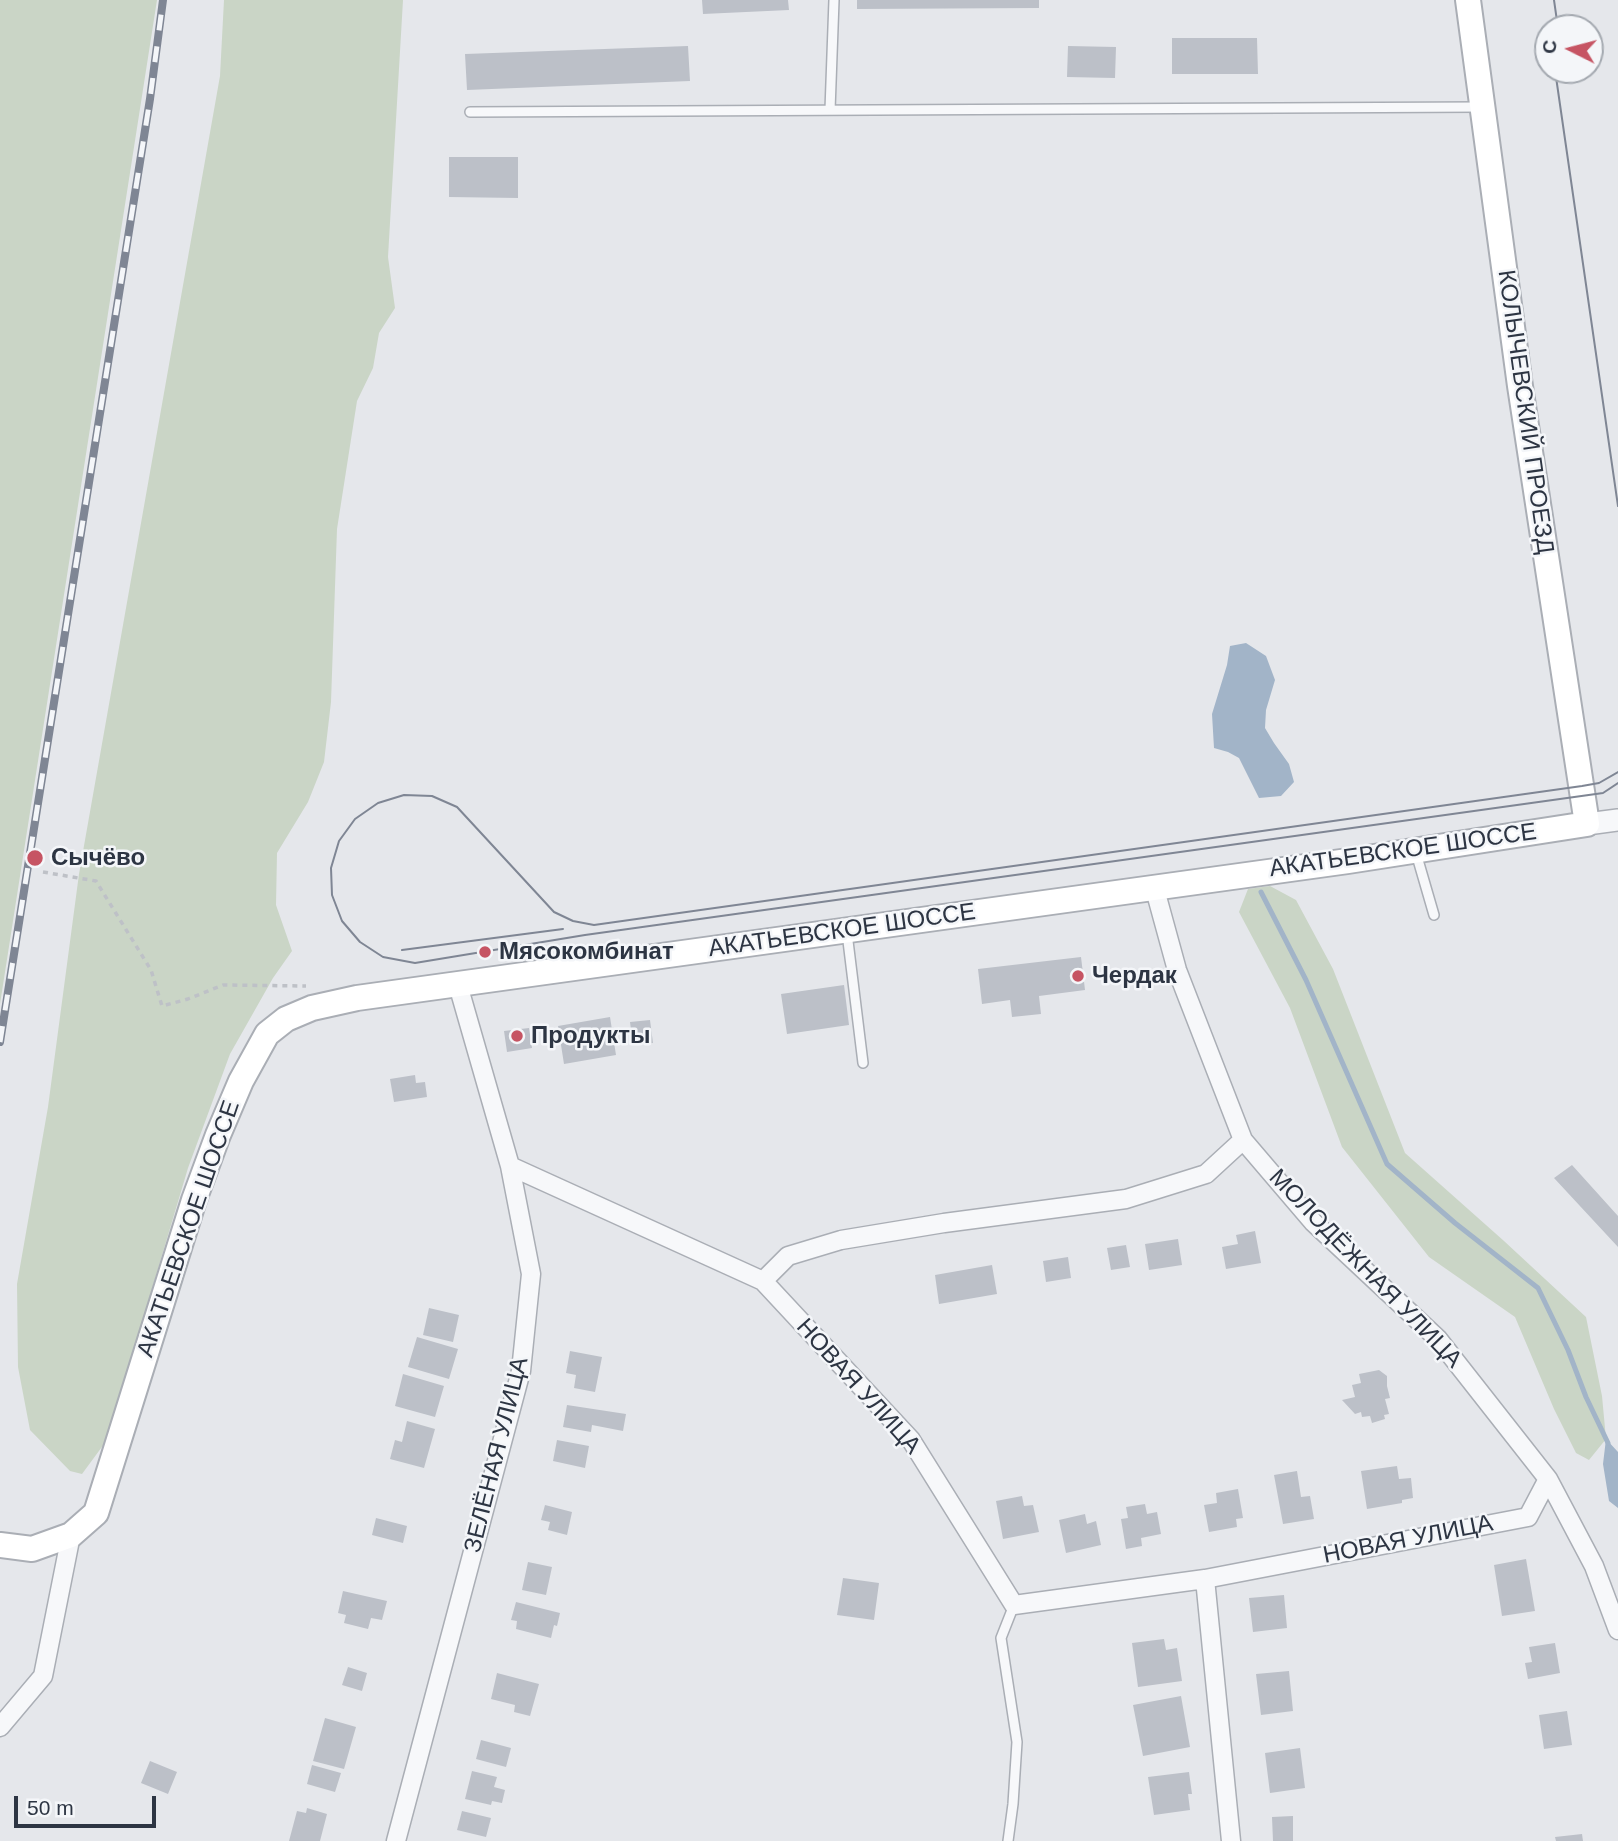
<!DOCTYPE html>
<meta charset="utf-8">
<style>
body{margin:0}
#map{position:relative;width:1618px;height:1841px;overflow:hidden;background:#e5e7eb;font-family:Arial,sans-serif}
canvas{display:block}
.north{position:absolute;left:1534px;top:14px;width:70px;height:70px;box-sizing:border-box;background:#f4f6f9;border:2px solid #a4a9b0;border-radius:50%;rotate:276deg;font-size:19px;font-weight:700;line-height:28px;text-align:center;color:#2d3543}
.north::after{content:'';display:block;margin:auto;width:24px;height:32px;background:#c65463;clip-path:polygon(50% 0,100% 100%,50% 72%,0 100%)}
.scale{position:absolute;left:14px;top:1796px;width:142px;height:32px;box-sizing:border-box;border:4px solid #2d3543;border-top:0;padding-left:9px;font-size:21px;line-height:24px;white-space:nowrap;color:#2d3543;-webkit-text-stroke:5px #f4f6f9;paint-order:stroke}
</style>
<div id="map">
<canvas width="1618" height="1841"></canvas>
<div class="north">С</div>
<div class="scale">50 m</div>
</div>
<script>
const ctx = document.querySelector('canvas').getContext('2d');
ctx.lineJoin = 'round';
function fill(path, color) { ctx.fillStyle = color; ctx.fill(path, 'evenodd'); }
const poly = rows => new Path2D(rows.map(r => 'M' + r).join(''));
function strokePath(path, color, width, dash) { ctx.strokeStyle = color; ctx.lineWidth = width; ctx.lineCap = dash ? 'butt' : 'round'; ctx.setLineDash(dash || []); ctx.stroke(path); }
function drawText(font, color, halo, rows, align = 'center') {
  ctx.font = font + ' Arial,sans-serif'; ctx.lineWidth = 5; ctx.setLineDash([]); ctx.textBaseline = 'middle'; ctx.strokeStyle = halo; ctx.fillStyle = color; for (const [text, x, y, turn = 0] of rows) {
    ctx.save(); ctx.translate(x, y); ctx.rotate((+turn || 0) * Math.PI / 180); ctx.textAlign = isNaN(turn) ? turn : align; if (halo) ctx.strokeText(text, 0, 0); ctx.fillText(text, 0, 0); ctx.restore();
  }
}
fill(poly([
 [0,0,157,0,0,1004],
 [224,0,403,0,388,257,395,308,379,333,373,368,357,401,337,529,331,702,324,762,308,802,277,853,276,905,292,951,273,978,230,1054,188,1168,107,1440,82,1474,70,1471,30,1430,18,1367,17,1284,48,1107,79,874,220,76],
 [1270,886,1296,900,1333,969,1405,1153,1504,1241,1586,1317,1602,1396,1606,1439,1589,1460,1576,1453,1554,1409,1515,1317,1429,1257,1342,1147,1290,1008,1239,912,1248,889]
]), '#cad5c6');
fill(poly([
 [1246,643,1266,656,1275,680,1266,710,1265,728,1274,743,1289,764,1294,782,1281,796,1259,798,1239,758,1228,752,1214,748,1212,714,1227,665,1230,646],
 [1606,1439,1618,1452,1618,1508,1609,1501,1603,1464]
]), '#a2b4c8');
strokePath(poly([
 [1261,892,1306,980,1387,1164,1455,1223,1538,1288,1568,1350,1586,1397,1608,1443]
]), '#a2b4c8', 5);
fill(poly([
 [702,0,788,0,789,10,703,14],
 [857,0,1039,0,1039,8,857,9],
 [1172,38,1257,38,1258,74,1172,74],
 [688,46,690,81,467,90,465,54],
 [1068,46,1116,47,1115,78,1067,77],
 [449,157,518,157,518,198,449,197],
 [1081,957,1085,990,1039,996,1041,1014,1012,1017,1010,1000,982,1004,978,969],
 [844,985,849,1025,787,1034,781,994],
 [610,1017,616,1055,564,1064,558,1026],
 [650,1020,653,1043,633,1045,630,1022],
 [529,1028,532,1048,507,1052,504,1031],
 [415,1075,416,1083,425,1082,427,1097,394,1102,390,1079],
 [1572,1165,1618,1216,1618,1247,1554,1178],
 [1255,1231,1261,1263,1226,1269,1222,1247,1238,1244,1236,1235],
 [1178,1239,1182,1265,1149,1270,1145,1244],
 [1126,1245,1130,1267,1111,1270,1107,1248],
 [1068,1257,1071,1278,1046,1282,1043,1261],
 [992,1265,997,1294,939,1304,935,1275],
 [429,1308,459,1315,453,1342,423,1335],
 [417,1337,458,1349,449,1379,408,1367],
 [570,1351,602,1357,595,1392,574,1388,576,1375,566,1373],
 [1379,1370,1387,1376,1387,1386,1390,1398,1385,1399,1389,1414,1384,1415,1385,1419,1372,1423,1370,1416,1362,1417,1361,1412,1355,1414,1342,1400,1355,1397,1352,1385,1361,1383,1359,1374],
 [403,1374,444,1386,435,1417,395,1406],
 [567,1405,626,1414,623,1431,592,1425,591,1432,563,1427],
 [407,1421,435,1429,424,1468,390,1459,395,1440,402,1442],
 [557,1440,589,1446,585,1468,553,1461],
 [1397,1466,1399,1479,1411,1478,1413,1498,1402,1500,1402,1503,1367,1509,1361,1471],
 [1297,1471,1301,1497,1310,1496,1314,1519,1283,1524,1274,1475],
 [1238,1489,1243,1518,1236,1519,1237,1527,1209,1532,1204,1505,1217,1503,1216,1493],
 [1022,1496,1024,1506,1033,1505,1039,1532,1003,1539,996,1501],
 [1145,1504,1147,1514,1157,1512,1161,1534,1141,1538,1142,1546,1126,1549,1121,1519,1128,1518,1126,1507],
 [545,1505,572,1512,567,1535,548,1530,550,1522,541,1520],
 [1085,1514,1087,1524,1096,1521,1101,1545,1066,1553,1059,1520],
 [376,1518,407,1526,403,1543,372,1535],
 [1526,1559,1535,1611,1502,1616,1494,1565],
 [528,1562,552,1567,546,1595,522,1590],
 [843,1578,879,1583,874,1620,837,1615],
 [343,1591,387,1601,382,1620,371,1618,368,1629,344,1623,346,1615,338,1613],
 [1284,1595,1287,1628,1253,1632,1249,1598],
 [516,1602,560,1613,557,1626,554,1625,551,1638,516,1629,517,1621,511,1620],
 [1164,1639,1166,1650,1177,1648,1182,1681,1138,1687,1132,1643],
 [1555,1643,1560,1673,1528,1679,1525,1663,1532,1662,1529,1647],
 [348,1667,367,1673,362,1691,342,1685],
 [1289,1671,1293,1711,1261,1715,1256,1674],
 [497,1673,539,1684,530,1716,514,1712,515,1705,491,1699],
 [1181,1696,1190,1747,1143,1756,1133,1705],
 [1567,1711,1572,1745,1544,1749,1539,1715],
 [325,1718,356,1727,344,1769,313,1761],
 [481,1740,511,1748,506,1767,476,1759],
 [1300,1748,1305,1788,1270,1793,1265,1753],
 [150,1761,177,1772,168,1794,141,1783],
 [312,1765,341,1773,335,1792,307,1784],
 [472,1771,497,1777,494,1787,505,1790,502,1803,492,1801,491,1805,465,1799],
 [1189,1772,1192,1794,1188,1794,1190,1810,1154,1815,1148,1777],
 [307,1808,327,1814,320,1841,289,1841,297,1811,306,1813],
 [462,1811,491,1818,486,1837,457,1830],
 [1293,1816,1293,1841,1273,1841,1272,1817],
 [1582,1834,1583,1841,1556,1841,1555,1837]
]), '#bcc0c8');
const service = poly([
 [830,110,834,0],
 [470,112,1481,107],
 [1416,853,1434,915],
 [847,933,863,1063],
 [1008,1841,1013,1804,1017,1742,1001,1638,1014,1605]
]);
const minor = poly([
 [1154,886,1177,970,1243,1140,1313,1222,1438,1339,1548,1479,1594,1566,1618,1630],
 [510,1166,763,1281,911,1440,1014,1605,1205,1579,1528,1517,1548,1479],
 [763,1281,788,1256,841,1240,944,1223,1126,1199,1206,1174,1243,1140],
 [1205,1579,1231,1841],
 [0,1727,43,1676,71,1535],
 [396,1841,521,1371,531,1274,510,1166,458,985]
]);
const tertiary = poly([
 [1587,824,1618,820]
]);
const secondary = poly([
 [0,1545,32,1549,71,1535,96,1513,194,1200,218,1135,241,1081,267,1034,286,1019,312,1008,357,998,1348,861,1587,824,1520,386,1468,0]
]);
strokePath(service, '#aaaeb5', 12);
strokePath(minor, '#aaaeb5', 21);
strokePath(tertiary, '#aaaeb5', 24);
strokePath(secondary, '#aaaeb5', 28);
strokePath(poly([
 [43,872,96,881,151,970,162,1006,188,999,223,985,306,986]
]), '#bec1c7', 3.5, [5, 5]);
strokePath(service, '#f7f8fa', 9);
strokePath(minor, '#f7f8fa', 18);
strokePath(tertiary, '#f7f8fa', 21);
strokePath(secondary, '#fff', 24);
strokePath(poly([
 [1554,0,1558,28],
 [1555,70,1618,506],
 [1618,772,1599,783,1582,786,594,925,573,921,554,912,457,807,432,796,404,795,378,803,355,819,339,841,331,868,332,895,342,921,360,942,383,957,415,963,585,935,1603,793,1618,783],
 [402,950,563,929]
]), '#7f8694', 2);
const rail = poly([
 [0,1042,150,99,163,0]
]);
strokePath(rail, '#7f8694', 8);
strokePath(rail, '#f4f6f9', 5, [16]);
for (const [x, y, r, color] of [
 [35,858,9,"#c65463"],
 [485,952,7,"#c65463"],
 [1078,976,7,"#c65463"],
 [517,1036,7,"#c65463"]
]) { const dot = new Path2D(); dot.arc(x, y, r, 0, 2 * Math.PI); ctx.fillStyle = color; ctx.fill(dot); strokePath(dot, '#f4f6f9', 2.5); }
drawText('24px', '#2d3543', '#f4f6f9', [
 ["КОЛЫЧЕВСКИЙ ПРОЕЗД",1525,412,82],
 ["АКАТЬЕВСКОЕ ШОССЕ",1403,851,-8],
 ["АКАТЬЕВСКОЕ ШОССЕ",842,931,-8],
 ["АКАТЬЕВСКОЕ ШОССЕ",189,1229,-71],
 ["МОЛОДЁЖНАЯ УЛИЦА",1365,1269,46],
 ["НОВАЯ УЛИЦА",858,1387,48],
 ["ЗЕЛЁНАЯ УЛИЦА",497,1455,-76],
 ["НОВАЯ УЛИЦА",1408,1540,-11]
]);
drawText('bold 24px', '#2d3543', '#f4f6f9', [
 ["Сычёво",51,858],
 ["Мясокомбинат",499,952],
 ["Чердак",1092,976],
 ["Продукты",531,1036]
], 'left');
</script>
